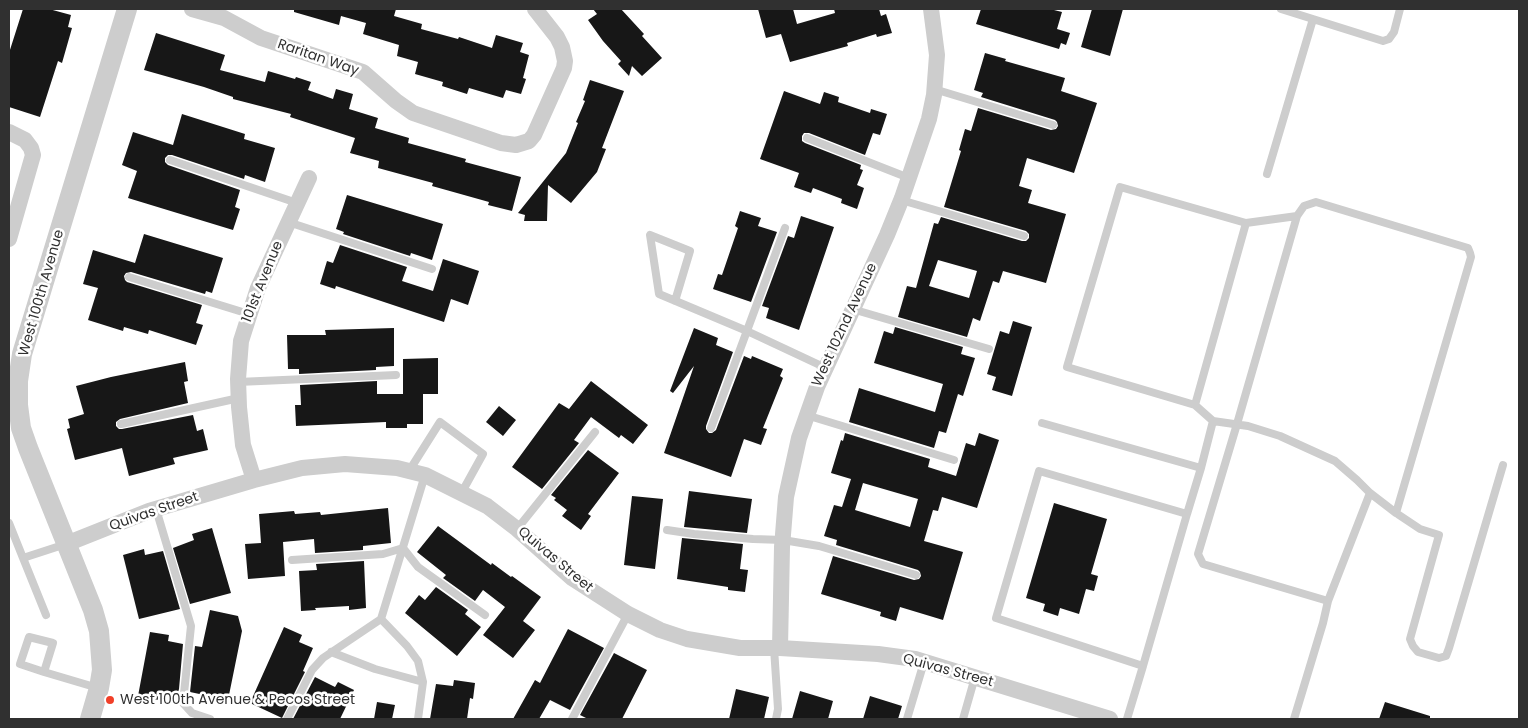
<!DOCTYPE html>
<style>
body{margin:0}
#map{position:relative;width:1528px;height:728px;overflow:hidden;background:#fff;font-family:Poppins,sans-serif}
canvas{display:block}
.frame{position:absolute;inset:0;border:10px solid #303030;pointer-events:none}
</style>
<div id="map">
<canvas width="1528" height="728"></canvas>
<div class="frame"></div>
</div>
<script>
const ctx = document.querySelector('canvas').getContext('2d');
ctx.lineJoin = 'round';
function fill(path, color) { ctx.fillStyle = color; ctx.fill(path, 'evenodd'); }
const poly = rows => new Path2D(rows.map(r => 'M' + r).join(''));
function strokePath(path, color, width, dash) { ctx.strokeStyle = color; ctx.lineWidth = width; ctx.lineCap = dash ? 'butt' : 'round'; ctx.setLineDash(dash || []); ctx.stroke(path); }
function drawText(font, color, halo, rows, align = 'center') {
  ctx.font = font + ' Poppins,sans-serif'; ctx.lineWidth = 5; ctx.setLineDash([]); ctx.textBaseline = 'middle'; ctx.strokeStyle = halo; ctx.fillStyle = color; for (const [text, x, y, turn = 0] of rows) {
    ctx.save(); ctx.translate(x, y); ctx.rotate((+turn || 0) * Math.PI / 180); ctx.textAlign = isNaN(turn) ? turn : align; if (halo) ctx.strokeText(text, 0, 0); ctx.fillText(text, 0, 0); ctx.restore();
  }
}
fill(poly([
 [23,9,49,9,71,15,68,27,72,28,62,63,58,61,40,117,9,107,9,53],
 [294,9,396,9,394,16,422,24,421,29,458,39,459,37,492,48,496,35,523,43,520,52,529,55,523,78,526,79,521,94,506,90,503,98,469,88,467,94,442,86,443,82,415,74,418,62,397,56,399,45,363,34,366,23,341,16,339,25,294,12],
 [593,9,621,9,644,34,642,36,662,58,642,76,632,66,629,76,618,64,621,61,603,41,588,20,597,14],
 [758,9,793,9,797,24,835,13,834,9,879,9,881,16,886,14,892,33,877,37,876,34,847,43,848,46,790,62,781,34,766,38],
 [981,9,1050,9,1062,12,1057,29,1070,33,1066,45,1061,43,1059,49,976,24],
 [1092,9,1123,9,1110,56,1081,47],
 [156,33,225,55,220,70,265,82,268,71,295,79,296,77,311,82,308,90,333,99,336,89,353,94,349,109,378,118,375,128,409,138,408,143,466,159,465,162,521,177,512,211,488,205,489,202,432,186,433,183,378,168,379,161,350,153,355,138,290,117,291,114,233,99,233,97,204,87,144,70],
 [985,53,1006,59,1005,61,1065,78,1061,91,1097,103,1074,173,1027,158,1019,186,1032,190,1028,203,1066,214,1046,283,1003,271,999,283,993,281,980,321,973,318,967,337,898,317,907,286,916,288,934,223,938,224,941,217,1022,241,1026,241,1029,238,1029,234,1026,231,944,207,961,151,959,150,965,129,971,131,978,108,1051,130,1056,129,1058,126,1057,122,1055,120,981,97,983,93,974,90],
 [938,260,977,271,969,298,929,286],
 [590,80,624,91,602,148,606,149,597,172,571,203,548,185,547,221,524,221,525,215,518,213,566,153,578,123,576,122,585,101,583,100],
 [784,91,820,104,824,92,839,97,838,102,870,113,871,109,887,114,880,135,873,133,865,155,809,133,804,133,802,136,802,141,805,143,861,165,860,169,863,170,857,185,864,188,857,209,841,203,842,199,813,188,811,193,794,187,799,173,760,159],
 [182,114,245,134,244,139,275,148,265,182,245,175,244,179,172,155,168,155,165,158,165,162,168,165,240,190,235,207,240,209,233,230,128,198,137,171,122,165,133,132,173,145],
 [347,195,443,224,432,260,411,253,410,256,343,234,344,232,336,229],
 [740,211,761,218,758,226,777,232,751,302,713,289,718,274,722,275,738,228,735,226],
 [801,216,834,227,799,330,766,318,769,308,762,306,788,236,794,238],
 [144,234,223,258,212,293,206,291,205,294,131,272,126,273,124,276,125,280,127,282,202,305,196,323,203,325,196,345,149,330,148,334,124,327,123,331,88,320,98,288,83,284,93,250,135,263],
 [340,245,407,267,402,281,433,291,443,259,479,271,468,305,451,299,444,322,336,286,335,289,320,284,327,261,333,263],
 [1013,321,1032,327,1012,396,992,390,996,377,987,374,1000,331,1009,334],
 [895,327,963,347,961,354,975,358,963,396,958,394,946,433,939,431,934,448,849,422,859,388,935,412,943,384,874,363,884,331,893,334],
 [394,328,394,366,376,367,376,370,299,374,299,369,288,369,287,335,326,335,325,330],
 [694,328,718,338,716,345,733,352,706,426,706,429,709,433,712,433,716,430,744,356,751,359,752,356,783,369,780,376,783,378,763,428,767,429,761,445,744,439,731,477,664,453,694,366,673,393,670,391],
 [438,358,438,394,423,394,423,424,407,424,407,428,386,428,386,422,296,426,295,405,301,405,300,385,377,381,377,394,403,394,403,359],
 [185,362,188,381,184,382,188,403,120,419,116,422,116,426,119,429,122,429,193,415,197,431,203,429,208,450,173,458,175,464,129,476,122,448,75,460,67,429,70,428,68,419,84,414,76,386,111,377],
 [591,381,648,425,633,444,621,435,619,438,591,417,574,440,579,443,542,489,512,467,559,403,569,409],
 [499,406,516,420,503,436,486,422],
 [845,433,930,459,928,467,956,476,966,443,975,446,979,433,999,440,977,508,942,497,938,511,933,510,924,541,963,552,943,620,900,607,896,621,880,616,881,612,821,594,833,556,914,580,919,579,921,576,920,572,918,570,836,545,837,540,824,536,834,505,842,507,851,479,831,473,841,440,843,441],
 [863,483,918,499,910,527,855,510],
 [588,450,619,473,588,514,591,516,581,530,562,516,567,510,554,500,556,498,551,495],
 [689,491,752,499,747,533,684,527],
 [632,496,663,499,655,569,624,565],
 [1054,503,1107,519,1091,574,1098,576,1094,591,1086,589,1079,614,1060,608,1058,616,1043,611,1045,604,1026,598],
 [388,508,391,543,363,546,363,550,315,553,314,539,283,542,285,576,248,579,245,544,261,543,259,514,294,511,295,514,320,512,321,515],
 [438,526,491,565,492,563,511,577,512,576,541,597,523,621,535,630,513,658,483,635,505,607,483,590,475,601,443,578,446,575,417,552],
 [212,528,231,593,190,604,173,548,194,540,192,534],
 [682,538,743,544,740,569,748,570,745,592,728,590,728,587,677,579],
 [144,549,145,555,163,551,180,609,139,619,123,555],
 [364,561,366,608,349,610,349,606,315,608,316,610,301,611,299,571,317,570,316,564],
 [436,587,468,610,465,614,481,627,457,656,405,613,419,595,425,600],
 [210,610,238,616,242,631,228,700,190,692,195,646,202,647],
 [284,627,302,635,299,642,313,648,303,671,305,672,282,718,250,703],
 [568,629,604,648,570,710,550,700,539,719,513,719,535,680,540,683],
 [150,632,169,635,168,641,183,644,179,689,175,703,138,696],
 [614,653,647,670,622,719,588,719,580,715],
 [315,677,335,687,338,682,354,690,340,719,293,719],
 [454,680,475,683,473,699,470,698,467,719,430,719,436,684,453,686],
 [736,689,769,697,764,719,729,719],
 [800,691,833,701,828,719,792,719],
 [870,696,902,706,898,719,863,719],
 [377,702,395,705,392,719,374,719],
 [1385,702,1430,716,1430,719,1379,719]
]), '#171717');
strokePath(poly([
 [1281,9,1383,41,1389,39,1394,32,1400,9],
 [934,89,1053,125],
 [807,138,909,178],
 [170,160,297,203],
 [1267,174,1313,19],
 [901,200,1024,236],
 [288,222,432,269],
 [1246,223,1297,216],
 [129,277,249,314],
 [675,301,690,251,650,235,659,294,747,331,826,368],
 [852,309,989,349],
 [238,382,396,375],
 [1195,405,1246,223,1120,187,1067,367,1195,405,1213,421,1248,426,1280,436,1335,461,1357,480,1370,493,1396,513],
 [806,415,954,460],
 [1042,423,1201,468,1213,421],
 [121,424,239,398],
 [711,428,785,228],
 [409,471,440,422,483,454,462,492],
 [156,509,191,626,183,703,192,713,210,719],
 [9,523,23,558],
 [517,529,595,432],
 [667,530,694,534,753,539,783,540,819,546,916,575],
 [292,560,383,554,403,548,418,567,485,615],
 [1328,601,1203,564,1198,554,1237,424,1297,216,1304,206,1316,202,1468,248,1470,253,1471,257,1396,513,1420,529,1439,535,1410,639,1413,646,1418,652,1439,658,1446,656,1449,648,1503,465],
 [46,615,23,558,66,544],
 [774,648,778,709,776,719],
 [331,652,375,669,423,682],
 [1143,666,1187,514],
 [44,672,53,643,29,637,20,664,44,672,98,688],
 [287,719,312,670,323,658,381,619],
 [418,719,423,682,418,661,407,646,381,619,425,475],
 [572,719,628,614],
 [907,719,924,662],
 [963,719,975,677],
 [1127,719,1143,666,996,618,1039,471,1187,514,1201,468],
 [1294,719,1323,623,1328,601,1370,493]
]), '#cdcdcd', 8);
strokePath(poly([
 [192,9,224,18,261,38,363,72,396,101,413,113,501,143,516,145,529,141,534,135,564,68,565,61,562,47,557,37,535,9],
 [9,132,25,140,31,148,33,155,9,239],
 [254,480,243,445,239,407,238,379,241,341,258,288,309,178],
 [66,544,149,511,254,480,302,468,345,464,397,468,425,475,487,506,517,529,572,578,628,614,660,630,687,639,740,648,780,648,878,654,915,659,1110,719],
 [780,648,782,547,786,497,799,438,817,387,887,235,902,198,929,119,934,95,937,55,931,9]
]), '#cdcdcd', 16);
strokePath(poly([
 [90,719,99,688,102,670,99,631,93,610,28,448,21,428,18,405,18,381,22,354,127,9]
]), '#cdcdcd', 20);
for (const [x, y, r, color] of [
 [110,700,5,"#f13f28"]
]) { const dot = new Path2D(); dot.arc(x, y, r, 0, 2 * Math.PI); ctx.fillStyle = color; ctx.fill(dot); strokePath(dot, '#fff', 2); }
drawText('14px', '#303030', '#fff', [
 ["Raritan Way",318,58,19],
 ["101st Avenue",263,282,-68],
 ["West 100th Avenue",42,293,-74],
 ["West 102nd Avenue",845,325,-65],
 ["Quivas Street",154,512,-19],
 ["Quivas Street",555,560,40],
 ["Quivas Street",948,671,15]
]);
drawText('14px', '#303030', '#fff', [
 ["West 100th Avenue & Pecos Street",120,700]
], 'left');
</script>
